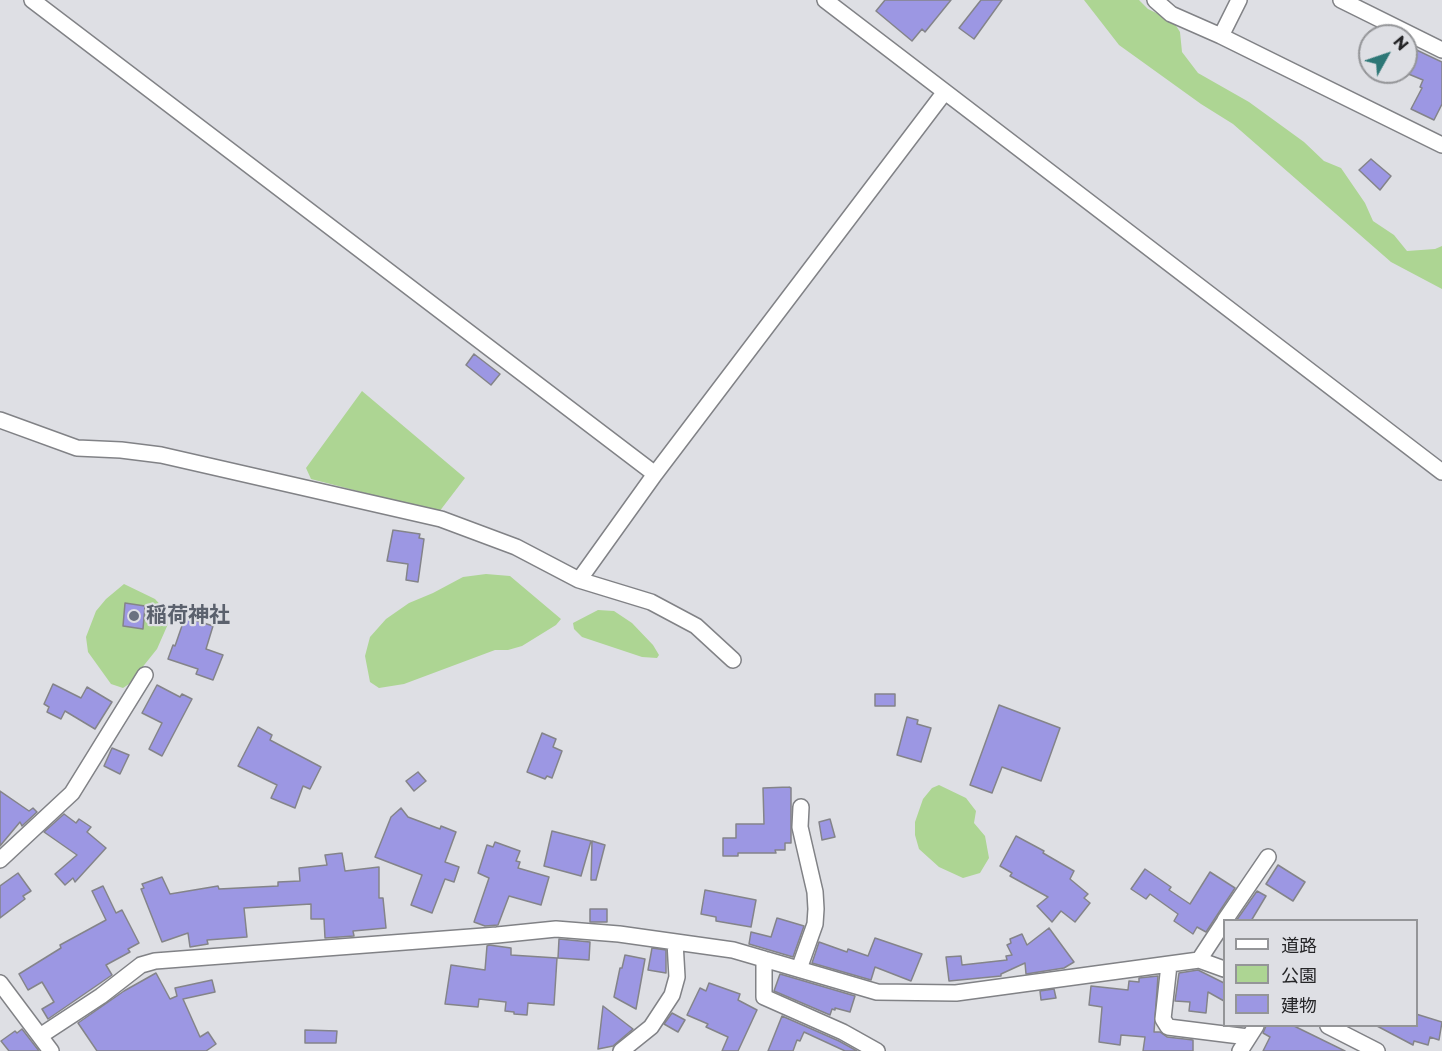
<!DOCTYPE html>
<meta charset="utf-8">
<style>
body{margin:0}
#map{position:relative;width:1442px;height:1051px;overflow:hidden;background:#dedfe4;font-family:Montserrat,"Noto Sans JP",sans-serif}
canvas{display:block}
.legend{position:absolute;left:1223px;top:919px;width:195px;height:108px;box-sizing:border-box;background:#dedfe4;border:2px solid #949598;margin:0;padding:8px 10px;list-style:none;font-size:18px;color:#252527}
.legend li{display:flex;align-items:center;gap:12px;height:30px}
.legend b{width:30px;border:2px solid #949598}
.north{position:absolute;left:1358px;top:24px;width:60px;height:60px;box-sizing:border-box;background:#dedfe4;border:2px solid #949598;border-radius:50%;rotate:50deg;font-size:16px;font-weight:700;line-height:24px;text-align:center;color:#252527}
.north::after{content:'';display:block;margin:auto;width:21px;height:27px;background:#2d7776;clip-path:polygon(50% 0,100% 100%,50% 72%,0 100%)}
</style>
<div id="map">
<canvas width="1442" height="1051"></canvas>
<ul class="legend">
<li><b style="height:8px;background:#fff"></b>道路</li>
<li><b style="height:16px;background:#add593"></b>公園</li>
<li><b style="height:16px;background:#9c97e3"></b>建物</li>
</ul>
<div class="north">N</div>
</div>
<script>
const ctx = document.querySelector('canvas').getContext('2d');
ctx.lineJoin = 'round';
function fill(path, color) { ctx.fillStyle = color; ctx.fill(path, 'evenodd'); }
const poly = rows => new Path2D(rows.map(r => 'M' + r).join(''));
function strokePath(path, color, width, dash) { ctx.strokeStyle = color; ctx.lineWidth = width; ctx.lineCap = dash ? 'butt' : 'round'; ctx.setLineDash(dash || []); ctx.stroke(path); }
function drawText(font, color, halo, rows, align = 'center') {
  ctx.font = font + ' Montserrat,"Noto Sans JP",sans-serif'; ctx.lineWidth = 4.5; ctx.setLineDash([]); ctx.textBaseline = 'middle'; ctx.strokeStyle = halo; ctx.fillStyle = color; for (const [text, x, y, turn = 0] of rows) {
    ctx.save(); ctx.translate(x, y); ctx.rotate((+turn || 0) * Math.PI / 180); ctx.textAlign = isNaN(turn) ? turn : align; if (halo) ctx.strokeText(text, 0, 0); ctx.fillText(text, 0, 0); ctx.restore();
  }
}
fill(poly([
 [1084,0,1139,0,1148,9,1173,21,1180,32,1182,52,1198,73,1249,102,1304,142,1324,161,1341,168,1365,203,1373,221,1394,235,1407,251,1435,249,1442,246,1442,289,1391,262,1233,124,1201,104,1119,45],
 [362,391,465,478,439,512,311,479,306,468],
 [486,574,510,576,561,619,556,625,522,646,508,650,495,650,404,684,379,688,370,682,365,656,370,637,386,619,409,603,433,593,463,577],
 [124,584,155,599,166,611,168,624,157,649,129,684,123,688,111,684,88,652,86,637,96,611,106,599],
 [598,610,614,611,632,623,653,645,659,655,657,658,642,657,582,637,574,629,573,623],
 [939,785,966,798,976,811,974,823,985,836,989,858,980,873,963,878,939,867,919,849,915,835,915,822,923,799,932,788]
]), '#add593');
const building = poly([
 [885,0,951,0,925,32,922,29,912,41,876,11,885,0],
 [981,0,1002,0,974,39,959,28,981,0],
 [1406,45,1442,62,1442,104,1434,120,1411,109,1422,88,1420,87,1423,80,1406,73,1406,45],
 [1371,159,1391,176,1380,190,1359,170,1371,159],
 [474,354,500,374,491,385,466,365,474,354],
 [393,530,420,534,419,538,424,539,418,582,406,580,408,564,387,561,393,530],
 [125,603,145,606,143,629,123,626,125,603],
 [185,617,213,626,206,649,223,655,213,680,196,674,198,669,168,659,173,645,175,646,185,617],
 [53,684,81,698,87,687,112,702,95,729,65,711,61,719,47,712,49,707,44,704,53,684],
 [157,685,180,697,182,694,192,699,162,756,149,749,162,723,142,713,157,685],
 [875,694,895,694,895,706,875,706,875,694],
 [999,705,1060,728,1041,781,1002,767,992,793,970,785,999,705],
 [907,717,918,720,917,724,931,728,921,762,897,755,907,717],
 [258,727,272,735,270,740,321,767,310,789,303,786,295,808,271,798,277,785,238,766,258,727],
 [542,733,556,739,553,747,562,751,552,778,547,776,545,779,527,772,542,733],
 [112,748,129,755,120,774,104,766,112,748],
 [418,772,426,781,414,791,406,781,418,772],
 [789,787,791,788,791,843,785,843,785,850,775,850,776,853,738,853,738,856,723,856,723,838,736,838,736,824,764,824,763,788,789,787],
 [0,791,29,811,33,808,37,812,22,826,20,822,0,846,0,791],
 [401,808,408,817,440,829,441,826,456,832,445,862,459,867,454,882,445,879,432,913,411,905,422,875,375,857,391,817,401,808],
 [64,814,76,823,79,819,91,827,87,832,106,848,75,882,73,878,65,885,55,874,77,855,44,832,64,814],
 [830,819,835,837,822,840,819,822,830,819],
 [552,831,591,841,581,876,544,866,552,831],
 [1016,836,1044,851,1043,853,1074,871,1070,879,1088,894,1084,898,1090,903,1075,922,1061,911,1052,922,1037,906,1048,897,1010,876,1012,873,1000,866,1016,836],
 [592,841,605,845,596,880,591,880,592,841],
 [495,842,520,851,516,861,520,862,518,868,549,877,541,905,509,896,498,925,485,926,474,922,489,878,478,873,487,845,493,847,495,842],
 [342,853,345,871,379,867,379,898,383,898,386,928,353,931,354,936,325,938,324,919,311,919,311,904,244,908,247,937,207,940,208,944,190,947,188,933,162,942,141,889,144,888,142,884,162,877,170,894,218,886,219,889,278,886,278,882,300,881,299,868,327,865,325,855,342,853],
 [1278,865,1305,882,1293,901,1266,884,1278,865],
 [1145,869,1171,887,1169,890,1190,904,1210,872,1235,888,1206,932,1197,927,1193,934,1174,921,1178,914,1150,894,1146,899,1131,889,1145,869],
 [18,873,31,891,23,896,25,899,0,918,0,886,18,873],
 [103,886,116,913,122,910,139,943,128,949,130,952,106,965,112,975,48,1019,42,1009,54,1002,42,982,28,990,19,974,61,948,60,945,106,920,92,891,103,886],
 [705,890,756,900,751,927,716,921,716,917,701,914,705,890],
 [1257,891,1266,896,1251,921,1236,921,1257,891],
 [590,909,607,909,607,922,590,922,590,909],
 [777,918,804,926,793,957,749,944,751,932,771,937,777,918],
 [1049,928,1074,962,1064,968,1026,974,1025,963,1001,974,1001,976,949,981,946,957,961,956,962,965,1007,960,1006,956,1012,955,1007,945,1011,943,1010,939,1022,934,1027,945,1049,928],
 [875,938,922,954,911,981,875,967,871,980,812,963,819,942,847,952,848,949,868,956,875,938],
 [559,939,590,942,589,960,558,958,559,939],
 [489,945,511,948,511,955,557,958,554,1005,528,1003,527,1015,514,1014,514,1012,505,1011,506,1002,479,999,478,1007,445,1004,451,965,485,970,487,946,489,945],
 [652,948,666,950,666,973,648,970,652,948],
 [625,955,645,959,636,1009,614,997,620,968,622,968,625,955],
 [1198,970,1224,983,1224,1001,1208,992,1206,1013,1189,1011,1190,1002,1175,1001,1179,973,1198,970],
 [156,973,170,999,177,996,175,988,212,980,215,992,183,999,200,1037,208,1032,216,1044,206,1051,97,1051,78,1023,124,991,156,973],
 [780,974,855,996,850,1012,835,1008,835,1010,832,1009,830,1015,774,991,780,974],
 [1158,976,1154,1032,1160,1032,1167,1037,1193,1040,1193,1051,1143,1051,1145,1037,1121,1035,1120,1045,1099,1042,1102,1007,1089,1005,1091,986,1128,990,1129,981,1139,982,1139,978,1158,976],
 [709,983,740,994,738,1000,757,1010,738,1051,722,1051,728,1037,706,1027,708,1024,687,1015,700,988,706,991,709,983],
 [1054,989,1056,998,1041,1000,1040,991,1054,989],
 [603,1006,633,1029,613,1046,598,1049,603,1006],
 [672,1013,685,1020,678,1032,664,1024,672,1013],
 [1416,1014,1442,1022,1439,1040,1430,1037,1428,1045,1414,1041,1413,1045,1377,1026,1416,1026,1416,1014],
 [782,1016,839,1041,857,1051,845,1051,804,1032,800,1041,797,1040,793,1051,768,1051,782,1016],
 [1266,1026,1294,1026,1345,1051,1263,1051,1270,1037,1263,1033,1266,1026],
 [22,1029,39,1051,9,1051,1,1041,15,1031,17,1033,22,1029],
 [305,1030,337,1031,336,1043,305,1043,305,1030]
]);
fill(building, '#9c97e3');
strokePath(building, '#848489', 1.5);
const minor = poly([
 [32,0,655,474],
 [825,0,1442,472],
 [1155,0,1171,14,1221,36,1442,145],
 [1341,0,1442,50],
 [1221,36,1239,0],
 [0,420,77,448,121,450,161,455,441,519,516,547,579,580,651,602,696,626,733,660],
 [579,580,655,474,944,93],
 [0,860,72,793,145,675],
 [1225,920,1268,857],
 [764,959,764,997,843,1032,877,1051],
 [1199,960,1224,922],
 [1169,965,1163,1019,1168,1027,1248,1037],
 [799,969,815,924,816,909,815,892,800,827,801,807],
 [0,983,51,1051],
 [1328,1026,1377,1051],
 [40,1036,101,996,141,965,155,961,497,935,556,929,619,934,733,950,877,992,956,993,1199,960,1224,969],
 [621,1051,651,1027,672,995,677,977,675,942],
 [1240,1051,1256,1026]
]);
strokePath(minor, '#818286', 18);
strokePath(minor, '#fff', 15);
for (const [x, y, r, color] of [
 [134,616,6,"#6b7280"]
]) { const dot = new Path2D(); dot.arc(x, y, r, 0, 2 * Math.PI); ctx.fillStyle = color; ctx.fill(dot); strokePath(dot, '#dedfe4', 2); }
drawText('bold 21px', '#5b616d', '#dedfe4', [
 ["稲荷神社",146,616]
], 'left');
</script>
